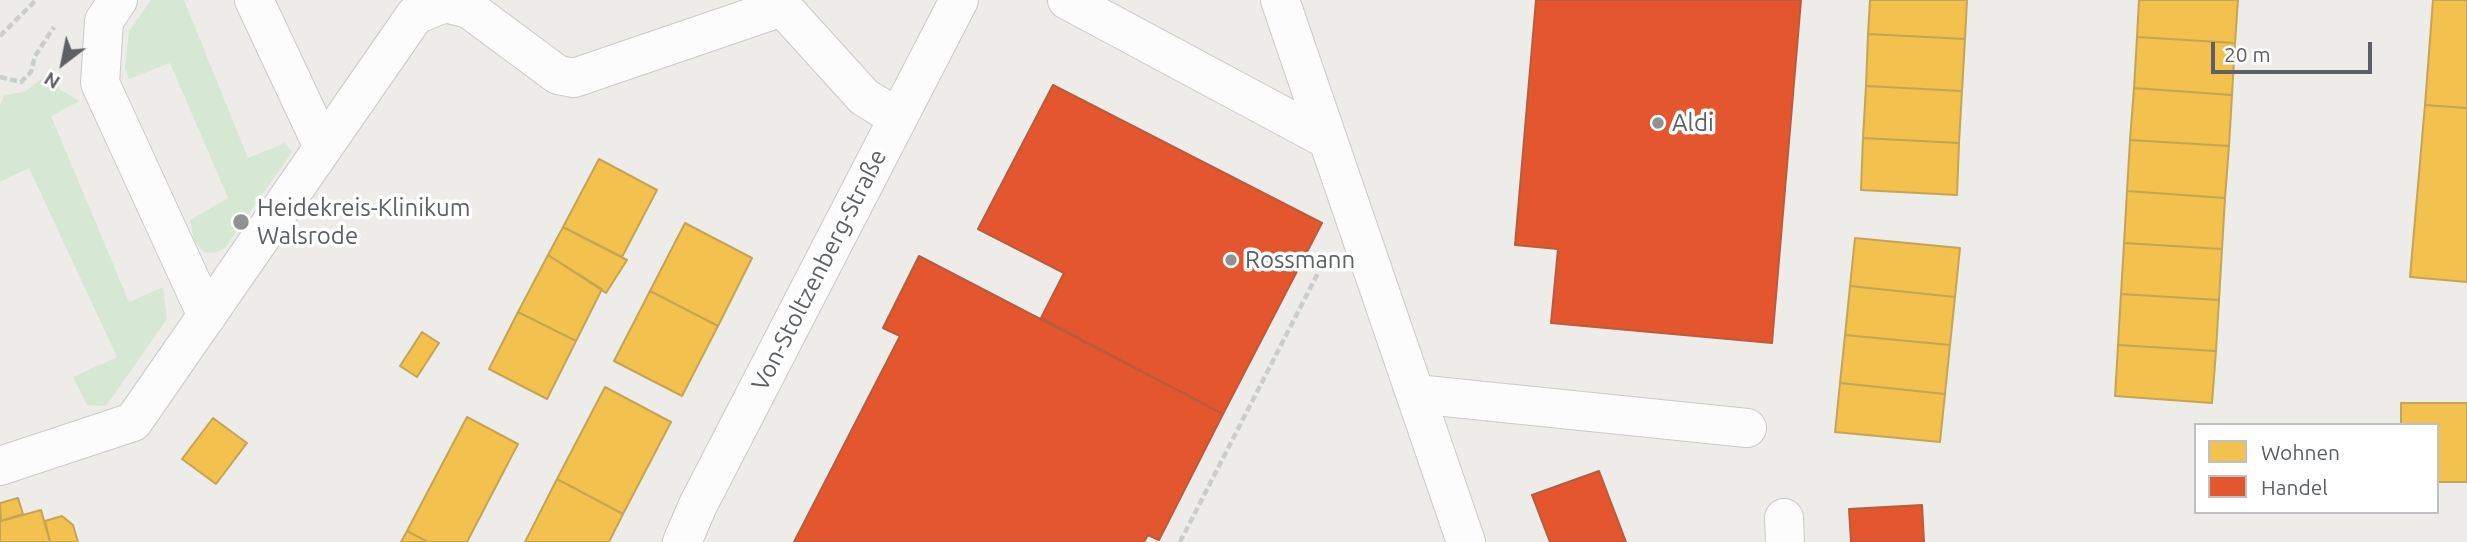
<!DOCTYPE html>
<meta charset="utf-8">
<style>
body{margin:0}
#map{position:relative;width:2467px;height:542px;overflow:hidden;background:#edece8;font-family:Ubuntu,sans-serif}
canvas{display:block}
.legend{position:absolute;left:2194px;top:423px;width:245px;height:91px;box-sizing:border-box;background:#fff;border:2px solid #bec0c1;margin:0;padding:9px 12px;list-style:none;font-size:21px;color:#5d6165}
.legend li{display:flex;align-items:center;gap:14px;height:35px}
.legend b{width:35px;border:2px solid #bec0c1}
.north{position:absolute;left:28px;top:28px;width:70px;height:70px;-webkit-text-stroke:5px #fff;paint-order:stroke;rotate:212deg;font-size:19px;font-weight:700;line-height:28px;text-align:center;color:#5d6165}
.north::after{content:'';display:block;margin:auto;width:24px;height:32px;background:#5d6165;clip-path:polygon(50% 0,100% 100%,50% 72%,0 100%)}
.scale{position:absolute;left:2211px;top:42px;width:161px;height:32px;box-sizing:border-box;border:4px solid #5d6165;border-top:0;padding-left:9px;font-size:21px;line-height:24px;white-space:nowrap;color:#5d6165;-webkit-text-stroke:5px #fff;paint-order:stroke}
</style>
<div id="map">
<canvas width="2467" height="542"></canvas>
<ul class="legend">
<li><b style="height:19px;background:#f2c14e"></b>Wohnen</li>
<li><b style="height:19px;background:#e4572e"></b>Handel</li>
</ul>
<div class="north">N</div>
<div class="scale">20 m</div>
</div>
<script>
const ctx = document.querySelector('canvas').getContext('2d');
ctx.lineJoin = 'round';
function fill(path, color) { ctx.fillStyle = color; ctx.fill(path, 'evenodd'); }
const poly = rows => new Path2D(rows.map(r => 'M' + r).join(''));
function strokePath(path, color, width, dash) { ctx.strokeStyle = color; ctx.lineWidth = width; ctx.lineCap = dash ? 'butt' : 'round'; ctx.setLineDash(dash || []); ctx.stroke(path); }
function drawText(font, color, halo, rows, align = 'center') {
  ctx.font = font + ' Ubuntu,sans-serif'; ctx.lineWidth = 7; ctx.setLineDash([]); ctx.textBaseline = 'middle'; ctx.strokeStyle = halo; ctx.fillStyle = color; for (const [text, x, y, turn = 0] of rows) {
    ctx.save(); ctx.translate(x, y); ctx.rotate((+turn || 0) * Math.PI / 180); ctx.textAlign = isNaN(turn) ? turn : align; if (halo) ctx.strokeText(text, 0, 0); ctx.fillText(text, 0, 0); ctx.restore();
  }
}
fill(poly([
 [151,0,184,0,248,158,285,143,292,152,225,248,215,253,204,252,194,241,190,220,228,198,170,63,129,79,125,67,129,31],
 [54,69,59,89,80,101,51,116,129,302,163,287,167,319,106,406,87,405,73,377,117,357,29,168,0,182,0,105,4,96,26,91]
]), '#d6e8d4');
const homes = poly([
 [1870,0,1967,0,1965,39,1868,34,1870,0],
 [2139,0,2238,0,2235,43,2137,37,2139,0],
 [2433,0,2467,0,2467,108,2425,105,2433,0],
 [1868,34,1965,39,1962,91,1866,86,1868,34],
 [2137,37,2235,43,2232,95,2134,88,2137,37],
 [1866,86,1962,91,1959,143,1863,138,1866,86],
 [2134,88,2232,95,2229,146,2130,140,2134,88],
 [2425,105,2467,108,2467,282,2410,277,2425,105],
 [1863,138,1959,143,1957,195,1861,190,1863,138],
 [2130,140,2229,146,2225,198,2127,191,2130,140],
 [599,159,657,190,622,257,563,227,599,159],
 [2127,191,2225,198,2222,249,2124,243,2127,191],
 [685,223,752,258,718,326,650,291,685,223],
 [563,227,627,260,606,293,548,255,563,227],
 [1855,238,1960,248,1955,297,1850,286,1855,238],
 [2124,243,2222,249,2219,300,2121,294,2124,243],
 [548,255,602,289,576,341,518,312,548,255],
 [1850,286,1955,297,1950,345,1845,335,1850,286],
 [650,291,718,326,682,396,614,361,650,291],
 [2121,294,2219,300,2216,351,2118,345,2121,294],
 [518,312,576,341,547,399,489,369,518,312],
 [422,332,439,343,417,377,400,366,422,332],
 [1845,335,1950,345,1945,394,1840,383,1845,335],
 [2118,345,2216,351,2212,403,2115,396,2118,345],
 [1840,383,1945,394,1940,442,1835,432,1840,383],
 [605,387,671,422,623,514,557,479,605,387],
 [2401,403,2467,403,2467,482,2437,482,2437,425,2401,425,2401,403],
 [467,417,518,444,467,542,428,542,407,531,467,417],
 [213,418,247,443,216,484,182,459,213,418],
 [557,479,623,514,609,542,525,542,557,479],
 [18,498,23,514,1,521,0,503,18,498],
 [41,510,50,542,0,542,0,517,1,521,41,510],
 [62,516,73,525,78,542,50,542,45,521,62,516],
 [407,531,428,542,401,542,407,531]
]);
fill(homes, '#f2c14e');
strokePath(homes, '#c5a455', 2);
const shops = poly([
 [1536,0,1801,0,1772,343,1551,323,1558,249,1515,245,1536,0],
 [1053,85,1322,223,1223,414,1041,318,1064,273,978,229,1053,85],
 [919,256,1223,414,1159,540,1148,535,1144,542,794,542,900,336,883,328,919,256],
 [1599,471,1626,542,1550,542,1532,495,1599,471],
 [1922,505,1924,542,1851,542,1849,509,1922,505]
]);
fill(shops, '#e4572e');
strokePath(shops, '#bc5a3e', 2);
const minor = poly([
 [118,0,104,21,100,83,207,316],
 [254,0,323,147],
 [776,0,864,97,898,118],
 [1067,0,1328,140,1466,542],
 [1280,0,1328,140],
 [1416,394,1747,428],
 [0,466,133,422,415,15,445,3,469,9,558,75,574,78,782,7],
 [1784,518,1785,542],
 [682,542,698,505,959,0]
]);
strokePath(minor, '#c9caca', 40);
strokePath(poly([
 [0,36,36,0],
 [0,77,21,82,31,72,35,56,54,27],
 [1180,542,1320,269]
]), '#c9cecb', 4.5, [7, 3.5]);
strokePath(minor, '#fcfcfc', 38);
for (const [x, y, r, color] of [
 [1658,123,7,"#8f9293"],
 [241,222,9,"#8f9293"],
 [1231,260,7,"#8f9293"]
]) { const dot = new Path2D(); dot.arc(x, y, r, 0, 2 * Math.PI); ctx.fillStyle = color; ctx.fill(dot); strokePath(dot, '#fff', 2.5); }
drawText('24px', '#5d6165', '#fff', [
 ["Aldi",1672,123],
 ["Heidekreis-Klinikum",257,208],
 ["Walsrode",257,236],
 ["Rossmann",1245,260]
], 'left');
drawText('24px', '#5d6165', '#fff', [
 ["Von-Stoltzenberg-Straße",819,270,-63]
]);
</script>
